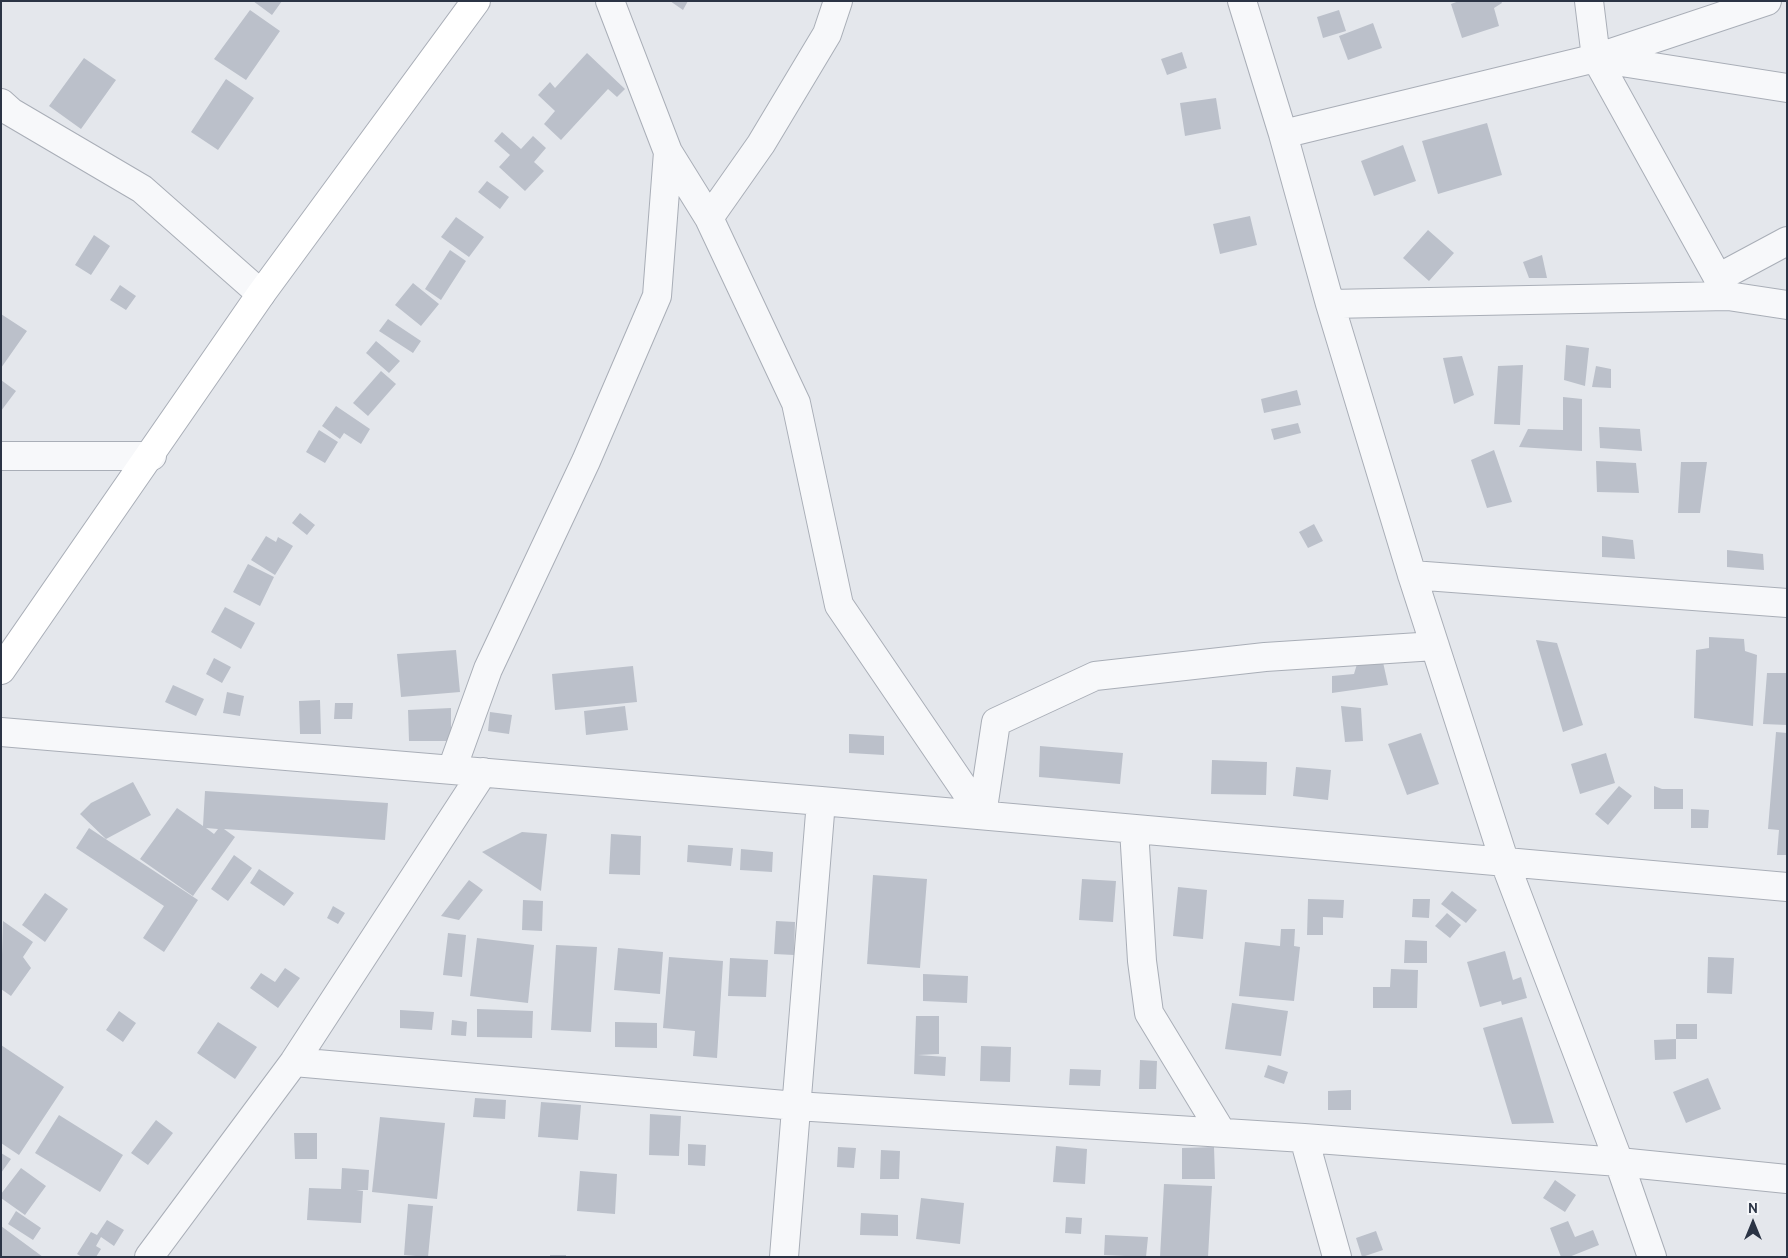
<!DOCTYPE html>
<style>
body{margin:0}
#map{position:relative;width:1788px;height:1258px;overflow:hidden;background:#e4e7ec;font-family:Cabin,sans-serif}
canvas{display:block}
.frame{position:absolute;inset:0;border:2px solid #2b3445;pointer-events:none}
.north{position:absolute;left:1728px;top:1198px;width:50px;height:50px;-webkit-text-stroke:4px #f4f6f9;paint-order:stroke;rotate:0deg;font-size:14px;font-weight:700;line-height:20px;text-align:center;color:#2b3445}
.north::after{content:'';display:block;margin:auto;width:18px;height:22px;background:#2b3445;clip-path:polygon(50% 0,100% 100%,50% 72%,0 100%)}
</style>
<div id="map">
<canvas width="1788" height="1258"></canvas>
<div class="frame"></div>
<div class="north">N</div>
</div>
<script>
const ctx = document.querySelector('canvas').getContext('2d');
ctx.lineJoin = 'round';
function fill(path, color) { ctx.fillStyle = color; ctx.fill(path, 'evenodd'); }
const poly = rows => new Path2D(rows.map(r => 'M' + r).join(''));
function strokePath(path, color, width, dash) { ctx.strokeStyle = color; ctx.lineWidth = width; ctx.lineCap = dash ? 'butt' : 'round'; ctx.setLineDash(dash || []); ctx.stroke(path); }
fill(poly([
 [253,1,282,1,272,15],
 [670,1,688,1,683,10],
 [1459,1,1501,1,1502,3,1494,8,1499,26,1462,38,1451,4],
 [250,10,280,31,246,80,214,59],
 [1339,10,1346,31,1323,38,1317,17],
 [1373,23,1382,48,1348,60,1339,36],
 [1182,52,1187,68,1167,75,1161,59],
 [587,53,625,89,617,97,608,89,561,140,544,124,555,111,538,95,550,82,555,88],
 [84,58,116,80,81,129,49,106],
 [226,79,254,98,218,150,191,132],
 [1216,98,1221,129,1185,136,1180,103],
 [1487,123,1502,175,1438,194,1422,141],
 [502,132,521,149,533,136,546,148,534,162,544,171,525,191,499,167,510,155,494,141],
 [1403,145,1416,181,1374,196,1361,161],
 [487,181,509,197,500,209,478,192],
 [1250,216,1257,245,1220,254,1213,224],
 [456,217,484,237,469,257,441,237],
 [1428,230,1454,253,1429,281,1403,258],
 [94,235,110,246,91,275,75,265],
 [450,250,466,261,441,300,425,289],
 [1542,255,1547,278,1529,278,1523,262],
 [413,283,439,304,421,326,395,305],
 [120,285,136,296,126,310,110,300],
 [1,314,27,331,1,368],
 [388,319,421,341,413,353,379,331],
 [376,341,400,361,389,373,366,353],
 [1566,345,1589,348,1585,386,1564,380],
 [1462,356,1474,395,1454,404,1443,358],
 [1523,365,1520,425,1494,424,1498,366],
 [1596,366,1611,369,1611,388,1592,387],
 [381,371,396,384,368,416,353,403],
 [1,380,16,391,1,411],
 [1297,390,1301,405,1264,413,1261,399],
 [1563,397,1582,399,1582,451,1519,447,1528,429,1563,430],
 [336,406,370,429,361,444,344,433,340,439,322,426],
 [1298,423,1301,433,1274,440,1271,429],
 [1599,427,1640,429,1642,451,1600,448],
 [319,430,338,442,325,463,306,452],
 [1494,450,1512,502,1487,508,1471,460],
 [1596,461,1636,463,1639,493,1597,492],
 [1681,462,1707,462,1700,513,1678,513],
 [300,513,315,525,307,535,292,523],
 [1314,524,1323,541,1308,548,1299,532],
 [266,536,276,542,278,537,293,546,275,575,251,560],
 [1602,536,1633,540,1635,559,1602,557],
 [1727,550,1763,554,1764,570,1727,567],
 [248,564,274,577,260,606,233,592],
 [225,607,255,623,241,649,211,632],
 [1709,637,1744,639,1745,651,1757,655,1753,726,1694,718,1696,650,1709,648],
 [1536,640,1557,643,1583,725,1563,732],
 [456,650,460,692,401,697,397,654],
 [214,658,231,667,222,683,206,674],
 [1383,662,1388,685,1332,693,1332,676,1354,674,1357,664],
 [633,666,637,702,555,710,552,674],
 [1767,673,1787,673,1787,725,1763,724],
 [173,685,204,699,196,716,165,702],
 [227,692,244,696,240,716,223,713],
 [320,700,321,734,300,734,299,701],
 [335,703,353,703,352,719,334,719],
 [625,706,628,730,586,735,584,711],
 [1341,706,1361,708,1363,741,1345,742],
 [451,708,451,741,409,741,408,710],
 [490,712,512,715,509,734,488,731],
 [1776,732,1787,733,1787,855,1777,855,1779,830,1768,829],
 [1421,733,1439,784,1407,795,1388,744],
 [849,734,884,736,884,755,849,753],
 [1040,746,1123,753,1120,784,1039,777],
 [1606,753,1615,783,1580,794,1571,764],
 [1212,760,1267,762,1266,795,1211,794],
 [1296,767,1331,770,1328,800,1293,796],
 [133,782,151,815,106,839,80,814,91,803],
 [1619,786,1632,796,1608,825,1595,814],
 [1654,786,1662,789,1683,789,1683,809,1654,809],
 [205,791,388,803,385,840,224,829,235,837,193,896,140,859,177,808,203,826],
 [206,828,218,829,214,834],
 [1691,809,1709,810,1708,828,1691,828],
 [89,828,198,900,164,952,143,938,164,906,76,848],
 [522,832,547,834,541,891,482,852],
 [611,834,641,836,640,875,609,874],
 [688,845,733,848,731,866,687,862],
 [741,849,773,852,772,872,740,870],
 [234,855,252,868,228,901,211,889],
 [259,869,294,893,284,906,250,883],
 [873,875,927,879,920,968,867,964],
 [1082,879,1116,881,1113,922,1079,920],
 [469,880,483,890,459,920,441,916],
 [1178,887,1207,890,1203,939,1173,936],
 [1452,891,1477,910,1466,923,1441,904],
 [45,893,68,909,45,942,22,925],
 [1308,899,1344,900,1343,918,1323,917,1323,935,1307,935],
 [1413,899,1430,899,1429,918,1412,917],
 [523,900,543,901,542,931,522,930],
 [333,906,345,913,338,924,327,918],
 [1447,913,1461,925,1450,938,1435,926],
 [3,921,33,942,23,957,31,968,11,996,1,989],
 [776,921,795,922,794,955,774,954],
 [1281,929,1295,929,1294,946,1300,947,1294,1001,1239,996,1245,942,1280,946],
 [448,933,466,935,462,977,443,975],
 [477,938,534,945,528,1003,470,996],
 [1405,940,1427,941,1427,963,1404,963],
 [556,945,597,947,591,1032,551,1030],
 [618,948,663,952,660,994,614,990],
 [1505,951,1513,980,1521,977,1527,998,1502,1005,1501,1001,1480,1007,1467,962],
 [669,957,723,961,717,1058,693,1056,695,1031,663,1028],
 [1708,957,1734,958,1732,994,1707,993],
 [730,958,768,960,766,997,728,996],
 [285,968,300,978,278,1008,250,988,261,973,275,982],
 [1391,969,1418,970,1417,1008,1373,1008,1373,987,1390,987],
 [923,974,968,976,967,1003,923,1001],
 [1232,1003,1288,1011,1281,1056,1225,1049],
 [477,1009,533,1011,532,1038,477,1037],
 [400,1010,434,1012,432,1030,400,1028],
 [119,1011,136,1023,123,1042,106,1030],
 [916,1016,939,1016,939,1054,918,1055,946,1057,945,1076,914,1074],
 [1522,1017,1554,1123,1512,1124,1483,1028],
 [452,1020,467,1022,466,1036,451,1035],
 [218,1022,257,1047,235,1079,197,1053],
 [615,1022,657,1023,657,1048,615,1047],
 [1676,1024,1697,1024,1697,1039,1676,1039],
 [1676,1039,1676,1059,1655,1060,1654,1040],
 [1,1045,64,1087,19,1155,1,1143],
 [981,1046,1011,1047,1010,1082,980,1081],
 [1140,1060,1157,1061,1156,1089,1139,1089],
 [1268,1065,1288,1072,1284,1084,1264,1077],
 [1070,1069,1101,1070,1100,1086,1069,1085],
 [1708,1078,1721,1109,1686,1123,1673,1092],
 [1351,1090,1351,1110,1328,1110,1328,1091],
 [475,1098,506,1100,505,1119,473,1117],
 [541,1102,581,1105,578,1140,538,1137],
 [650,1114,681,1116,679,1156,649,1155],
 [59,1115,123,1155,100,1192,35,1153],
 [380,1117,445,1123,437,1199,372,1192],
 [156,1120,173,1133,148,1165,131,1153],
 [294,1133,317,1133,317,1159,295,1159],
 [688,1144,706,1145,705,1166,688,1165],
 [1056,1146,1087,1149,1085,1184,1053,1182],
 [838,1147,856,1148,854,1168,837,1167],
 [1214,1147,1215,1179,1182,1179,1182,1148],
 [881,1150,900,1151,899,1179,880,1179],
 [1,1153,11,1159,1,1173],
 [21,1168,46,1186,25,1215,1,1198,1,1194],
 [342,1168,369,1170,368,1190,356,1190,363,1191,361,1223,307,1220,309,1188,341,1189],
 [580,1171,617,1174,615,1214,577,1211],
 [1555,1180,1576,1195,1565,1212,1543,1198],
 [1164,1184,1212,1186,1208,1257,1160,1257],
 [921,1198,964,1203,960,1244,916,1239],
 [408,1204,433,1206,428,1257,404,1255],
 [16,1211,41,1228,33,1240,8,1224],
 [861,1213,898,1215,898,1236,860,1235],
 [1066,1217,1082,1218,1081,1234,1065,1233],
 [107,1220,124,1230,114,1246,101,1237,96,1246,101,1249,96,1257,82,1257,77,1254,91,1232,97,1235],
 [1568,1221,1575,1237,1593,1230,1599,1245,1569,1257,1561,1257,1550,1228],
 [1,1226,43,1257,1,1257],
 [1376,1231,1383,1250,1362,1257,1356,1238],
 [1105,1235,1148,1237,1146,1257,1104,1255],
 [550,1255,566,1255,566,1257,550,1257]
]), '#bbc0ca');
const street = poly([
 [1242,1,1283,134,1330,304,1412,575,1505,863,1619,1162,1652,1257],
 [1589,1,1596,58,1728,296],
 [1599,57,1767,1],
 [1,103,11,112,142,189,261,294],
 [1283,134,1596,58,1787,88],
 [668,152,709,218,796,403,839,605,982,815],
 [709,218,761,144,827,34,838,1],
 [1718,278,1787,241],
 [1330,304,1728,296,1787,305],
 [1,456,152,456],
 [1412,575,1787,603],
 [1,732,821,801,1787,887],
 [452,769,488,669,586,461,657,296,668,152,610,1],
 [982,815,996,722,1095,676,1265,657,1435,646],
 [1134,829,1142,961,1149,1013,1222,1133],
 [294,1062,796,1106,1304,1138,1619,1162,1787,1179],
 [1304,1138,1337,1257],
 [149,1257,294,1062,483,772],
 [784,1257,821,801]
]);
const secondary = poly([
 [1,670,261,294,476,1]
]);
strokePath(street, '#a9aeb7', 30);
strokePath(secondary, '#a9aeb7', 30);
strokePath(street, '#f7f8fa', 28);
strokePath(secondary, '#fff', 28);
</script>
